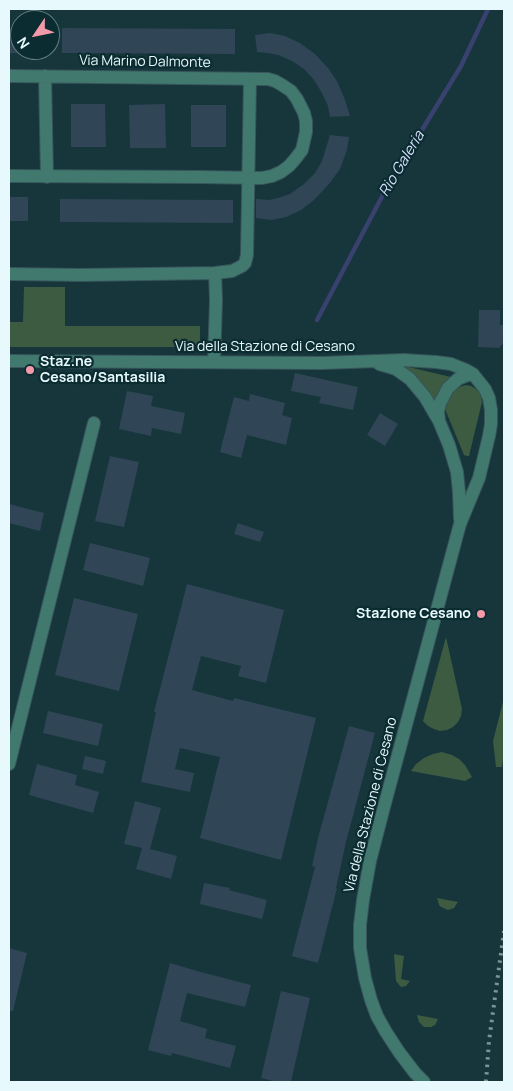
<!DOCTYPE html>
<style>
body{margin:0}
#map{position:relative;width:513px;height:1091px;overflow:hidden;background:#16363c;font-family:Manrope,sans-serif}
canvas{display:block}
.frame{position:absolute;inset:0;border:10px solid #e7f9fc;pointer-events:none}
.north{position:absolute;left:10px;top:10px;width:50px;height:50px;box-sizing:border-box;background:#0b2c31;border:1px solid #637e82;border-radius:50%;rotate:236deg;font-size:14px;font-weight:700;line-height:20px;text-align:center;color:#e7f9fc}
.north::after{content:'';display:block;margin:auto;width:18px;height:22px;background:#f39aa9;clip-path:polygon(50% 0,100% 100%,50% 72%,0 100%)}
</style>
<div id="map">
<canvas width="513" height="1091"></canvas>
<div class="frame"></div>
<div class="north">N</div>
</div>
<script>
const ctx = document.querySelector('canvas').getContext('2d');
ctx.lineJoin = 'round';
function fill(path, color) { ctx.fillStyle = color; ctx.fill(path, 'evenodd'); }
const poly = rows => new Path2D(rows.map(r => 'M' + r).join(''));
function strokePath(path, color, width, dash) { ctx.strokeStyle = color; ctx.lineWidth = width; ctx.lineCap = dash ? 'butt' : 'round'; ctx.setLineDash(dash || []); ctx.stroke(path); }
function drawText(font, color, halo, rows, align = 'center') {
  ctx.font = font + ' Manrope,sans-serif'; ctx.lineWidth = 4.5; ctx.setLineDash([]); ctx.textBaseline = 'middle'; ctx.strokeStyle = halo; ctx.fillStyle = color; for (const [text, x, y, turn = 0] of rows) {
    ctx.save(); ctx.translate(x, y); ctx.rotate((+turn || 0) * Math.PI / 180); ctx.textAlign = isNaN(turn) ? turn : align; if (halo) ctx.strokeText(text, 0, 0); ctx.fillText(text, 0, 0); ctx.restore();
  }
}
fill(poly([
 [24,287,65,287,65,326,200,326,200,347,9,347,9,322,23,322],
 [400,365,451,377,442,386,437,394,434,402],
 [466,385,471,386,476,389,480,393,482,402,469,456,467,456,464,455,445,409,445,404,456,388],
 [446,637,462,709,461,716,458,722,453,727,447,730,440,731,434,729,428,726,423,721],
 [503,702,504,703,504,752,502,767,496,767,493,741],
 [442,752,452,755,459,759,465,765,472,777,465,781,411,771,416,764,424,758,433,754],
 [437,898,458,902,454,908,448,910,441,907,439,905],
 [394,954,404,956,401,979,410,981,406,986,401,987,396,981],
 [417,1015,438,1019,435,1025,431,1027,424,1027,419,1022]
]), '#3d5b40');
strokePath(poly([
 [317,320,386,189,461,66,488,9]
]), '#39416e', 4.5);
fill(poly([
 [9,28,20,29,20,53,9,53],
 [62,28,235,29,235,54,62,53],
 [270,33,285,36,300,43,315,54,329,69,338,83,345,100,350,116,330,117,328,106,322,93,314,80,304,69,292,61,278,55,267,53,257,52,255,35],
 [71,104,105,104,106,147,71,147],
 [165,104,166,148,130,148,129,105],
 [191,105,226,105,226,147,191,147],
 [330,135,349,137,347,150,340,169,329,184,314,200,301,210,286,217,272,220,256,218,256,199,269,200,278,198,290,194,304,184,315,173,322,161],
 [9,197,28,197,28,221,9,221],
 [60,199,233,200,233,223,60,222],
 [479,310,500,310,500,325,504,325,504,342,499,348,478,347],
 [295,373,358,387,353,410,319,403,321,397,291,391],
 [127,391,153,396,151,406,185,413,181,434,152,428,151,436,119,429],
 [250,394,285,403,282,415,292,418,286,445,247,435,241,458,220,452,234,397,249,401],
 [380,413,398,424,385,446,367,435],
 [110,456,139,462,124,527,95,521],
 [9,504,44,513,40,531,9,523],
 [238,523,264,532,260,542,234,534],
 [90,543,150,558,143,586,83,570],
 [187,584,284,610,266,683,238,676,241,666,201,656,192,690,233,701,234,698,316,718,281,860,200,838,220,757,180,748,175,769,194,773,190,792,141,782,156,712,154,712],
 [74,598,138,614,119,691,55,675],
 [48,711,103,724,98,746,43,733],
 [349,726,375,733,346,842,336,888,337,888,318,963,292,956,315,867,312,866,318,838],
 [85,756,106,761,103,774,82,769],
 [37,764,77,775,75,785,99,792,93,813,29,795],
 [135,801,161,808,150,849,177,856,171,879,136,869,142,848,124,844],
 [204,883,230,888,229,890,267,900,262,919,200,904],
 [9,948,27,953,13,1011,9,1011],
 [170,963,194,970,193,970,251,985,245,1007,187,993,180,1021,207,1029,205,1038,236,1046,230,1068,172,1053,171,1056,148,1050],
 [281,991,310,998,291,1082,277,1082,261,1078]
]), '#304555');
const minor = poly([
 [9,76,268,79,275,81,282,85,291,91,297,99,304,113,306,121,306,132,302,150,296,158,289,166,281,172,272,176,262,178,200,177,9,176],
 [45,76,47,177],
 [9,274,82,275,215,273,232,271,242,266,245,263,247,255,250,79],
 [214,362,216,300,215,273],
 [9,764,94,423]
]);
const tertiary = poly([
 [9,361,322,363,404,360,436,362,451,364,466,370,473,374,485,389,489,398,491,410,491,424,489,436,479,478,460,524,384,807,370,861,363,900,360,925,360,948,365,978,371,1000,377,1016,386,1032,399,1052,415,1073,424,1082],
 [379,364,396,369,410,379,425,397,439,421,449,445,457,472,459,492,460,519],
 [439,421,438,411,440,403,448,388,458,379,465,376,473,374]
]);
strokePath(minor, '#37555b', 14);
strokePath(tertiary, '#37555b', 14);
strokePath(minor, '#42796e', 12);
strokePath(tertiary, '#42796e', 12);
strokePath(poly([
 [486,1082,489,1041,504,931]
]), '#7b9499', 4, [2.5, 5]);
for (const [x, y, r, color] of [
 [30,370,5,"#f39aa9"],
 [481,614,5,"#f39aa9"]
]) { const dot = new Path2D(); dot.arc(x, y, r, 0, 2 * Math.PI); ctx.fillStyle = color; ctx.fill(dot); strokePath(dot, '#0b2c31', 2); }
drawText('14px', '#e7f9fc', '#0b2c31', [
 ["Via Marino Dalmonte",145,62,1],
 ["Via della Stazione di Cesano",265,347],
 ["Via della Stazione di Cesano",371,805,-76]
]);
drawText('bold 14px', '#e7f9fc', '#0b2c31', [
 ["Staz.ne",40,362],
 ["Cesano/Santasilia",40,378],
 ["Stazione Cesano",471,614,"right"]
], 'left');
drawText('italic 15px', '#d7dffd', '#0b2c31', [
 ["Rio Galeria",402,164,-59]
]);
</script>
